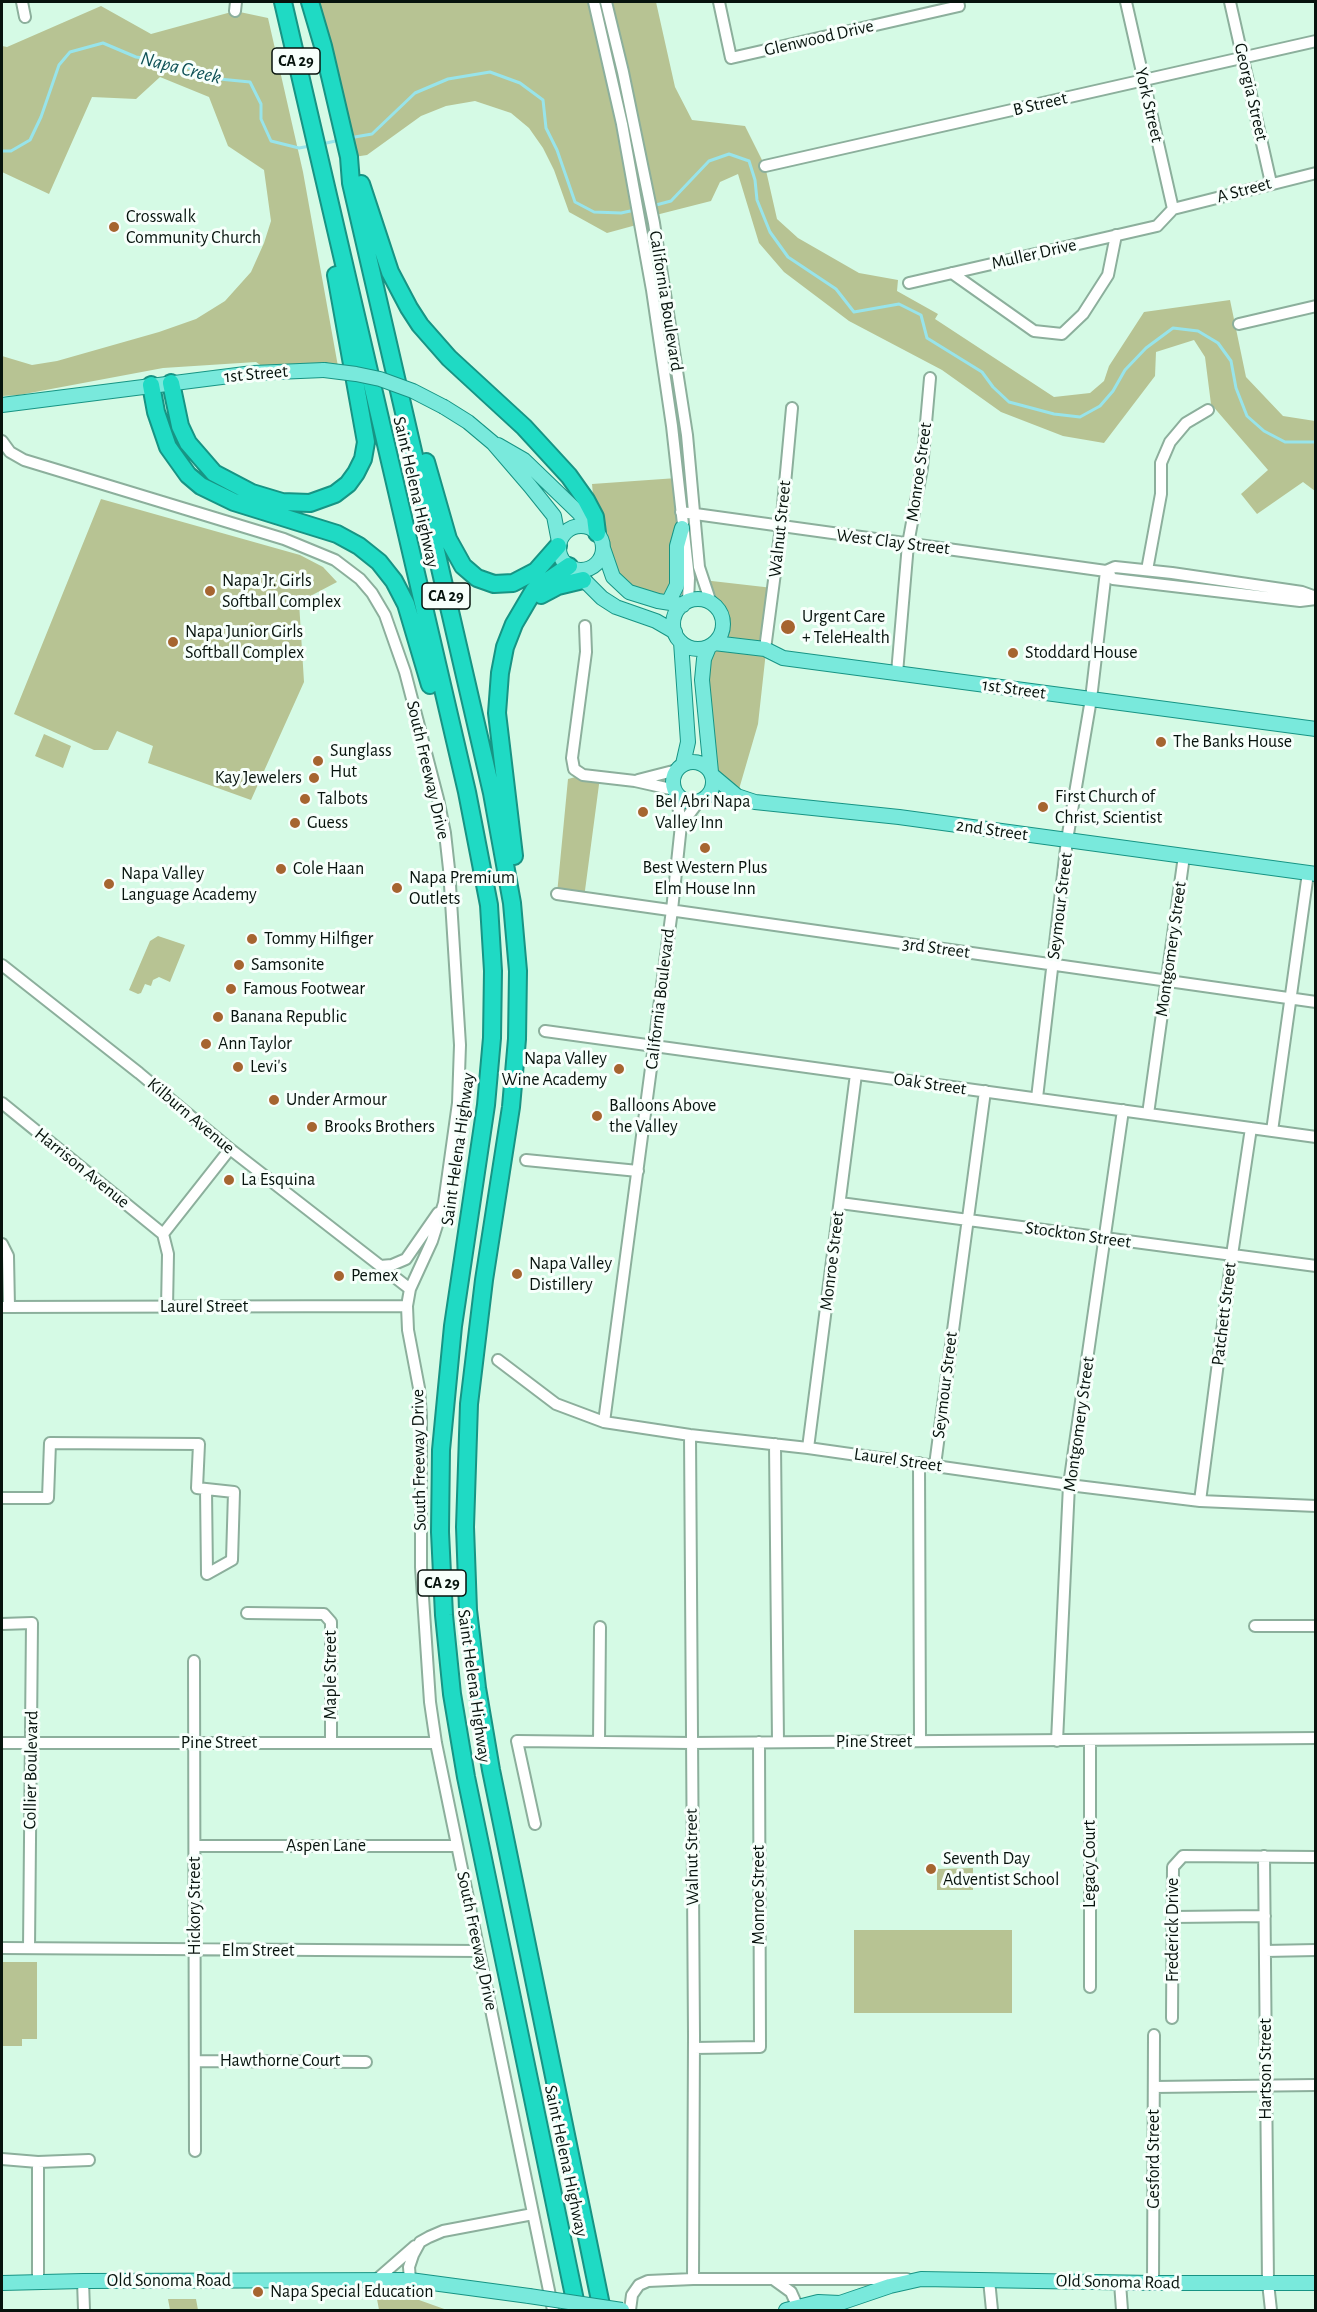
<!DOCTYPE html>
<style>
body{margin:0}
#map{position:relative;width:1317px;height:2312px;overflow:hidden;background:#d5fae5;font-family:"Alegreya Sans",sans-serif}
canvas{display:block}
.frame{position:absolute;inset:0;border:3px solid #07130d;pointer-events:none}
</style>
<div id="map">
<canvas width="1317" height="2312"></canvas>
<div class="frame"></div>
</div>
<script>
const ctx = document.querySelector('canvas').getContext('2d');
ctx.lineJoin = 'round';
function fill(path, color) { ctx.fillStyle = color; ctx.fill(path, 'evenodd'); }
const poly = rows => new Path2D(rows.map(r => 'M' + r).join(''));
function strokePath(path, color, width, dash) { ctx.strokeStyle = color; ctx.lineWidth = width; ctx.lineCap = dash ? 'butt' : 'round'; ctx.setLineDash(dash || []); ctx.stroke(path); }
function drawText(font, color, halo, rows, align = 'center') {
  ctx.font = font + ' "Alegreya Sans",sans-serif'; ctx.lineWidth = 6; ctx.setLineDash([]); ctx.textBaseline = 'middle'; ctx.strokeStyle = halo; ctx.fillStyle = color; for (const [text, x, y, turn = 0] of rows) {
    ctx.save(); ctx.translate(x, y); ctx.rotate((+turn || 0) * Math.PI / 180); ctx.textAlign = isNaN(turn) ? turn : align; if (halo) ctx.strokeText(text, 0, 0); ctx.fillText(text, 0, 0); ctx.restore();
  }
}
fill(poly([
 [310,2,594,2,640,224,607,233,569,212,554,170,543,148,529,128,511,113,475,101,446,106,421,116,367,155,354,157],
 [606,2,656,2,675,87,692,120,745,126,765,166,777,219,798,238,859,273,898,280,897,291,938,314,935,319,1054,397,1090,393,1104,381,1109,366,1144,312,1230,300,1246,377,1283,416,1315,421,1315,491,1303,482,1257,514,1241,494,1268,470,1211,404,1205,357,1194,340,1156,352,1155,376,1104,443,1063,436,1001,412,942,370,849,321,784,272,759,243,738,174,720,182,711,201,652,216],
 [101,6,151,34,235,11,268,18,303,172,339,372,270,372,256,362,163,368,19,395,2,396,2,356,32,365,57,361,159,332,196,319,225,301,251,272,264,243,271,221,264,170,228,146,209,97,160,77,136,99,92,97,49,194,2,172,2,46,7,47],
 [677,478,682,528,669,601,629,592,609,566,595,517,592,484],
 [101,499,300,555,323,567,337,582,299,602,304,682,251,800,148,763,153,746,117,731,108,750,94,750,14,714],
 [703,580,773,588,758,724,737,796,712,774,702,680,722,630,723,623,721,615,711,603],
 [44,734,71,746,63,768,35,756],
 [583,775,600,777,584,898,557,894,568,779],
 [158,936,185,945,170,982,159,977,153,980,151,986,145,984,141,993,138,994,129,990,150,941],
 [973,1868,973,1890,937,1890,937,1869],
 [854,1930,1012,1930,1012,2013,854,2013],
 [2,1962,37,1962,37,2039,22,2039,22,2046,2,2046],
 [168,2299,196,2299,198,2310,170,2310],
 [377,2299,419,2300,447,2310,379,2310]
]), '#b7c393');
strokePath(poly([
 [349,138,372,134,415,93,448,79,490,72,520,83,543,100,546,128,557,150,575,202,594,212,621,213,635,210],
 [322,144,340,140],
 [2,151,11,151,30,140,41,117,59,65,70,52,103,43,136,57,181,64,209,78,250,82,261,104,261,119,271,141,299,148,310,146],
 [641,209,671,201,709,161,729,154,749,161,755,180,757,200,770,232,788,257,836,289,854,312,899,304,921,315,927,338,982,372,993,387,1009,402,1054,414,1080,417,1100,406,1113,391,1125,370,1146,348,1173,328,1198,331,1218,343,1231,361,1236,388,1247,416,1264,431,1285,442,1316,442]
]), '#98e4ea', 3);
const minor = poly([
 [22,2,25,17],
 [594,2,622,124,652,290,672,426,689,578,688,602],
 [606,2,623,72,654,223,687,435,699,567,711,603],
 [719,2,731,58,959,6,958,2],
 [1126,2,1173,209],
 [1230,2,1271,183],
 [235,11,236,2],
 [765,166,1316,41],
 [952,273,1034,331,1062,334,1083,314,1108,275,1116,235],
 [909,283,1157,226,1173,209,1316,173],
 [1239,324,1316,306],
 [2,441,10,452,24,460,284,539,335,560,360,579,372,593,385,615,405,672,438,799,445,833,449,869,460,1045,458,1103,444,1203,432,1241,410,1289,407,1306,408,1330,419,1388,421,1416,421,1567,430,1702,436,1743,553,2310],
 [681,512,1106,571,1115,567,1172,573,1302,592,1316,597],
 [1147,570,1161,494,1161,463,1170,442,1186,423,1208,410],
 [1106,571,1113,579,1300,601,1316,599],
 [585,626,586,652,572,758,574,769,583,775,635,781,675,790],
 [765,649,781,527,792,408],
 [897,673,908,544,922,468,930,378],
 [638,780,677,770],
 [681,825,699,801],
 [557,894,1316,1002],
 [2,965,139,1073,230,1149,410,1289],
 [545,1031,1316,1137],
 [1037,1098,1067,840,1091,699,1106,571],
 [2,1103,163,1234],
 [1148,1114,1184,856],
 [1272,1131,1308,873],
 [526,1160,638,1171],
 [840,1203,1316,1266],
 [2,1244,8,1256,9,1307],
 [380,1266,392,1265,406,1259,438,1213],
 [2,1307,407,1306],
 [167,1308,168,1254,163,1234,230,1149],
 [498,1360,556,1404,604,1422,690,1435,808,1448,1069,1485,1200,1501,1316,1506],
 [604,1422,672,910,681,825,676,792],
 [690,1435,694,2035,693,2279],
 [775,1444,778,1742],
 [808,1448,856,1074],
 [919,1463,920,1741],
 [935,1465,985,1091],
 [2,1498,48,1498,50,1443,199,1444,197,1488,206,1489,234,1492,232,1560,207,1574,206,1489],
 [1200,1501,1232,1255,1251,1128],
 [247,1613,324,1614,331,1622,331,1743],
 [2,1624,32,1623,29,1948],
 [1255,1626,1316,1626],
 [194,1661,195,2151],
 [1090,1740,1090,1987],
 [1057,1741,1069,1485,1123,1110],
 [599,1742,600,1627],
 [2,1743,436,1743],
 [535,1824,517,1741,691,1743,1316,1738],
 [195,1846,457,1846],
 [1264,1856,1268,2283,1271,2310],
 [1173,1917,1265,1916],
 [2,1948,479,1951],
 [1265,1951,1316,1950],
 [1172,2018,1173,1867,1183,1856,1316,1857],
 [694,2048,760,2047,759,1742],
 [195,2061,366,2062],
 [1154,2087,1316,2085],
 [2,2159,38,2162],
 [773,2279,791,2292,799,2310],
 [410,2280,409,2267,413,2255,420,2242,429,2237,443,2231,533,2214],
 [989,2280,992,2310],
 [83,2281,84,2310],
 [375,2281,415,2246],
 [38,2282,38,2162,89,2160],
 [1120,2283,1122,2310],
 [1153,2283,1154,2035],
 [630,2310,632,2295,639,2285,648,2281,693,2279,907,2279]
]);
const major = poly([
 [2,405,253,373,324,370],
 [444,407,468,422,493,443,530,486,554,516,559,542],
 [498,445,524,460,579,513,592,529],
 '559 548a22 22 0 1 1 44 0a22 22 0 1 1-44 0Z',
 [603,548,613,577,629,592,658,601,683,605],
 [578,574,602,598,616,607,656,621,675,632],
 '673 624a25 25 0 1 1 50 0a25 25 0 1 1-50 0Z',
 [669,601,677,585,677,546,682,528],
 [681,642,688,742,683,764],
 [714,643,765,649,783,658,1316,729],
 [709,647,704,659,702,680,711,772],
 '673 782a20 20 0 1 1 40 0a20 20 0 1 1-40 0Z',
 [712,775,737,796,755,802,899,817,1316,874],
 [2,2283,83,2281,410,2280,529,2296],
 [786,2310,818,2302,840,2303,890,2286,921,2279,1153,2283,1316,2283]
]);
const highway = poly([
 [283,2,467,792,489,905,493,971,492,1038,486,1105,453,1326,441,1450,440,1532,444,1615,452,1694,466,1777,577,2310],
 [310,2,323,46,349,157,351,183,492,793,512,903,518,971,517,1039,511,1107,484,1280,469,1404,465,1527,468,1610,477,1688,491,1770,602,2310],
 [361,184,390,272,409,308,420,325,449,358,524,427,569,476,586,500,595,517,597,533],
 [171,383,180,426,188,443,214,473,252,493,282,502,310,503,335,494,348,484,356,473,363,459,366,442,336,275],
 [151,385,156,412,168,447,188,475,201,486,234,502,337,534,359,546,379,562,394,581,406,604,430,685],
 [426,462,448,539,463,566,477,578,494,584,513,583,536,571,558,546],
 [541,595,558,586,583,580],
 [514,856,497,713,500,673,505,647,514,624,534,590,569,566]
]);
strokePath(minor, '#8caf9c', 14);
strokePath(major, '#179484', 16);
strokePath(highway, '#179484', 20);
strokePath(minor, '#fff', 10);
strokePath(major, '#79e9dc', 14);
strokePath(highway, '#1fdac4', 16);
const majorBridge = poly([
 [324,370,356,374,380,379,413,391,444,407],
 [529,2296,622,2310]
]);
strokePath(majorBridge, '#179484', 16, []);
strokePath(majorBridge, '#79e9dc', 14);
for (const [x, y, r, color] of [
 [114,227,6,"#a66530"],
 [210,591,6,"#a66530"],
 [788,627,8,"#a66530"],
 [173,642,6,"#a66530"],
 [1013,653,6,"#a66530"],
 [1161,742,6,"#a66530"],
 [318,761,6,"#a66530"],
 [314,778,6,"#a66530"],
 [305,799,6,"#a66530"],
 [1043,807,6,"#a66530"],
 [643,812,6,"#a66530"],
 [295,823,6,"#a66530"],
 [705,848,6,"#a66530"],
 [281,869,6,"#a66530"],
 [109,884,6,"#a66530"],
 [397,888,6,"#a66530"],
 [252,939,6,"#a66530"],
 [239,965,6,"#a66530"],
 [231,989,6,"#a66530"],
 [218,1017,6,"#a66530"],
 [206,1044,6,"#a66530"],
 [238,1067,6,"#a66530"],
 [619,1069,6,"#a66530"],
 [274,1100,6,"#a66530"],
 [597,1116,6,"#a66530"],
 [312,1127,6,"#a66530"],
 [229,1180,6,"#a66530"],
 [517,1274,6,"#a66530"],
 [339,1276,6,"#a66530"],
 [931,1869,6,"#a66530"],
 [258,2292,6,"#a66530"]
]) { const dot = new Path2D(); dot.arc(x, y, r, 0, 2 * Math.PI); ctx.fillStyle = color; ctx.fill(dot); strokePath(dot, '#f7fffb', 2); }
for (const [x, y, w] of [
 [296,61,48],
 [446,596,48],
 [442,1583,48]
]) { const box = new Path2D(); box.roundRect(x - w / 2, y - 13, w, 26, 4.5); ctx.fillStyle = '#f7fffb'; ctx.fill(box); strokePath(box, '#07130d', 1.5); }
drawText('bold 16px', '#07130d', null, [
 ["CA 29",296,61],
 ["CA 29",446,596],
 ["CA 29",442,1583]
]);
drawText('18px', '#07130d', '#f7fffb', [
 ["Glenwood Drive",819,38,-13],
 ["Georgia Street",1251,92,77],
 ["B Street",1040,104,-13],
 ["York Street",1149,105,77],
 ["A Street",1244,190,-15],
 ["Muller Drive",1034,254,-13],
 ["California Boulevard",666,301,81],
 ["1st Street",256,374,-5],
 ["Monroe Street",919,472,-82],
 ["Saint Helena Highway",416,492,77],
 ["Walnut Street",780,529,-84],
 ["West Clay Street",893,542,7],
 ["1st Street",1014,689,8],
 ["South Freeway Drive",428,770,77],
 ["2nd Street",992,830,8],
 ["Seymour Street",1060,906,-83],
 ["3rd Street",936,948,8],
 ["Montgomery Street",1171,949,-82],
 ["California Boulevard",660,999,-83],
 ["Oak Street",930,1084,8],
 ["Kilburn Avenue",191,1116,40],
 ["Saint Helena Highway",458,1149,-82],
 ["Harrison Avenue",82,1168,39],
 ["Stockton Street",1078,1235,8],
 ["Monroe Street",832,1261,-83],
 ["Laurel Street",204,1307],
 ["Patchett Street",1224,1314,-83],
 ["Seymour Street",945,1385,-83],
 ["Montgomery Street",1079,1424,-82],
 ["South Freeway Drive",419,1460,-91],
 ["Laurel Street",898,1460,8],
 ["Maple Street",331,1675,-90],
 ["Saint Helena Highway",474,1686,82],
 ["Pine Street",874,1742],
 ["Pine Street",219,1743],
 ["Collier Boulevard",31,1770,-89],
 ["Aspen Lane",326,1846],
 ["Walnut Street",692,1857,-91],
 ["Legacy Court",1090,1864,-90],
 ["Monroe Street",759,1895,-90],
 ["Hickory Street",195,1906,-90],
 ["Frederick Drive",1173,1930,-90],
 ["South Freeway Drive",477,1941,78],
 ["Elm Street",258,1951],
 ["Hawthorne Court",280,2061],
 ["Hartson Street",1266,2069,-90],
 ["Gesford Street",1154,2159,-90],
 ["Saint Helena Highway",566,2161,78],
 ["Old Sonoma Road",169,2281],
 ["Old Sonoma Road",1118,2282,1]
]);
drawText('18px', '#07130d', '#f7fffb', [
 ["Crosswalk",126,217],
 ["Community Church",126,238],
 ["Napa Jr. Girls",222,581],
 ["Softball Complex",222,602],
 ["Urgent Care",802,617],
 ["+ TeleHealth",802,638],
 ["Napa Junior Girls",185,632],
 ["Softball Complex",185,653],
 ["Stoddard House",1025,653],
 ["The Banks House",1173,742],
 ["Sunglass",330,751],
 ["Hut",330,772],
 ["Kay Jewelers",302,778,"right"],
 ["First Church of",1055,797],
 ["Christ, Scientist",1055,818],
 ["Talbots",317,799],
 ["Bel Abri Napa",655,802],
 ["Valley Inn",655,823],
 ["Guess",307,823],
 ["Best Western Plus",705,868,"center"],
 ["Elm House Inn",705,889,"center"],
 ["Cole Haan",293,869],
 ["Napa Valley",121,874],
 ["Language Academy",121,895],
 ["Napa Premium",409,878],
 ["Outlets",409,899],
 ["Tommy Hilfiger",264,939],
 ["Samsonite",251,965],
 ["Famous Footwear",243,989],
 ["Banana Republic",230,1017],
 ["Ann Taylor",218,1044],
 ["Napa Valley",607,1059,"right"],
 ["Wine Academy",607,1080,"right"],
 ["Levi's",250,1067],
 ["Under Armour",286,1100],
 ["Balloons Above",609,1106],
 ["the Valley",609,1127],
 ["Brooks Brothers",324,1127],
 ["La Esquina",241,1180],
 ["Napa Valley",529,1264],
 ["Distillery",529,1285],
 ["Pemex",351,1276],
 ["Seventh Day",943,1859],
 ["Adventist School",943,1880],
 ["Napa Special Education",270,2292]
], 'left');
drawText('italic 20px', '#0f5257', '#f7fffb', [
 ["Napa Creek",181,68,14]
]);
</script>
